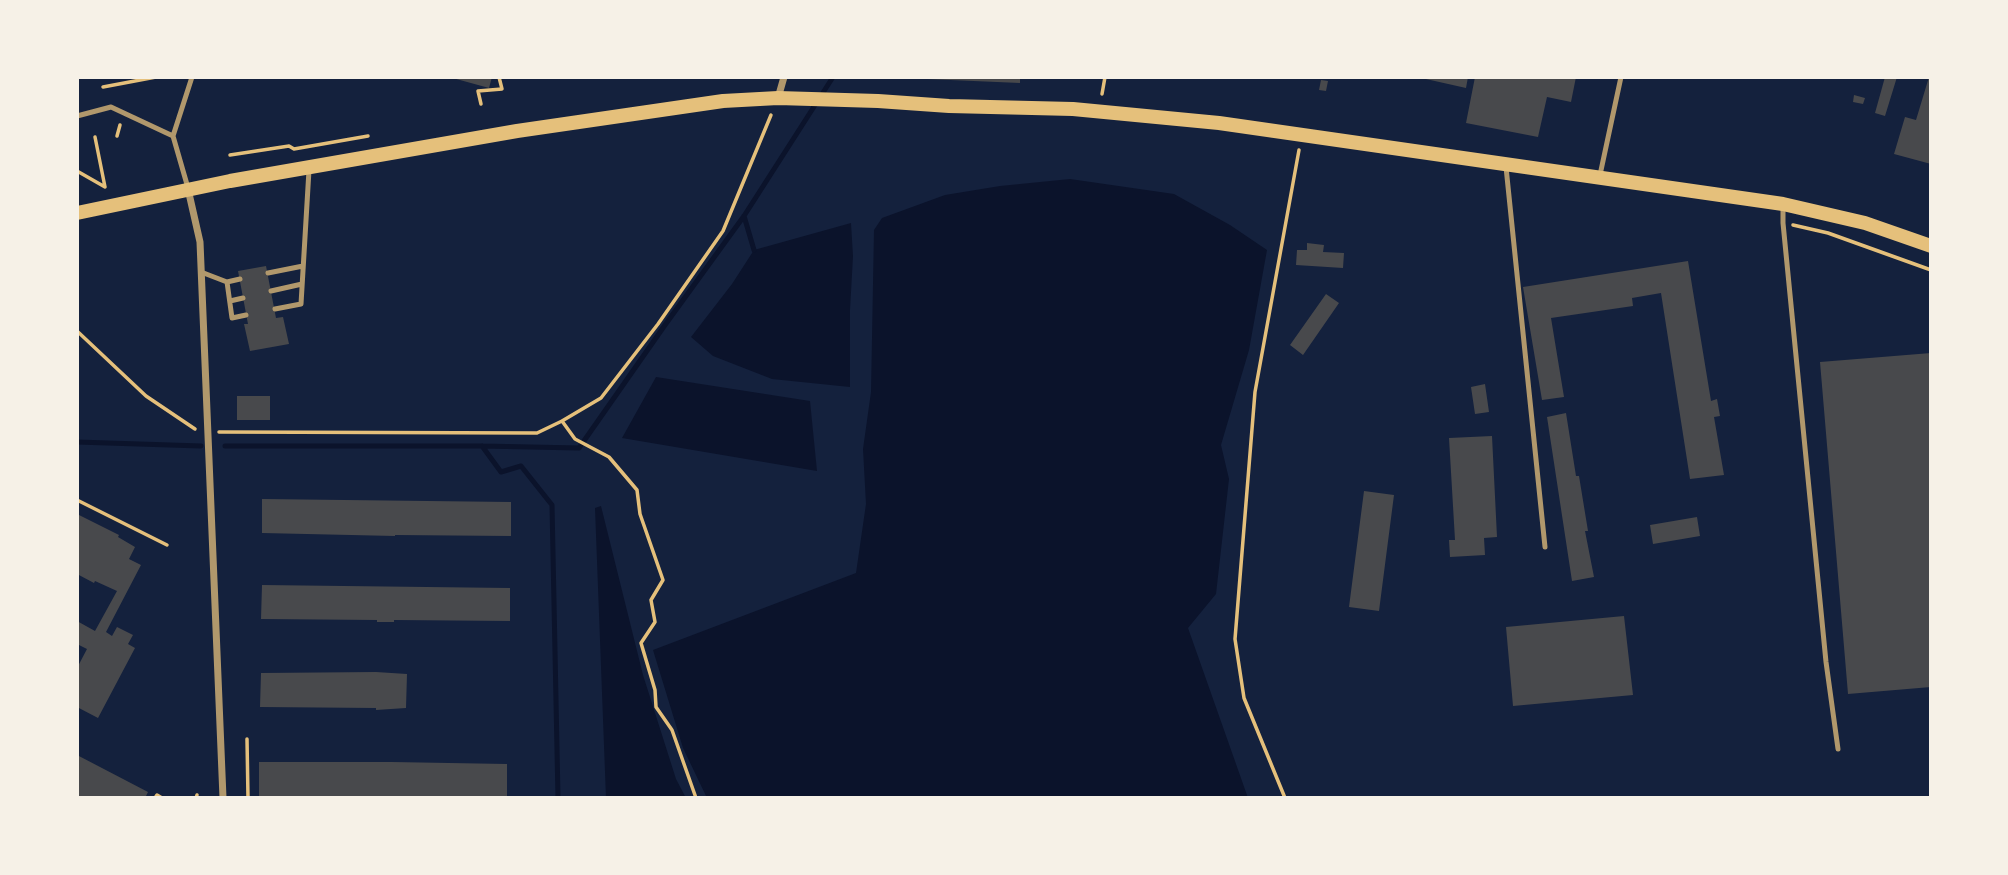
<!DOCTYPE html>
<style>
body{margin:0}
#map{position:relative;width:2008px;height:875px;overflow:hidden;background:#14213d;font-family:"Open Sans",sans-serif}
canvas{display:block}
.frame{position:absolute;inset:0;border:79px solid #f6f1e7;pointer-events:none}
</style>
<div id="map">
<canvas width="2008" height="875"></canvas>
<div class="frame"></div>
</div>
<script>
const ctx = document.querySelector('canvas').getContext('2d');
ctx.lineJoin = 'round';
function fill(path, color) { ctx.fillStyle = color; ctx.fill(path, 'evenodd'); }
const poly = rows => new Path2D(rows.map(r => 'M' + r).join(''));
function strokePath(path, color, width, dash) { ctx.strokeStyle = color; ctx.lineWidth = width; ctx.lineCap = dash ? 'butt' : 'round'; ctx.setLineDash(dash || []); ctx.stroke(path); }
fill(poly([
 [1070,179,1174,194,1230,225,1267,250,1249,350,1221,445,1229,479,1216,594,1188,628,1248,798,707,798,683,748,653,650,856,573,866,504,863,449,871,392,874,230,882,218,945,195,1000,186],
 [851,223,853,256,850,310,850,387,772,379,713,356,691,337,732,284,754,250],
 [656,377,810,401,817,471,622,438],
 [601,506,643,675,676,779,686,798,606,798,595,508]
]), '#0b132b');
strokePath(poly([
 [744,216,754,250],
 [77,442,201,446],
 [225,446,482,446,579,448,665,325,744,216,833,77],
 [482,446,501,472,521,466,552,505,558,798]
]), '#0b132b', 5);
fill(poly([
 [449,77,492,77,489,88],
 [927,77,1020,77,1020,83,927,79],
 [1417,77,1468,77,1466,88],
 [1475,77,1576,77,1571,102,1547,97,1538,137,1466,123],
 [1885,77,1897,77,1885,116,1875,113],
 [1929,77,1931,77,1931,164,1894,154,1905,117,1916,120],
 [1321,80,1328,81,1326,91,1319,90],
 [1854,95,1865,98,1863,104,1853,102],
 [1307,243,1324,245,1323,252,1344,253,1343,268,1296,265,1297,250,1307,250],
 [1688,261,1711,401,1717,399,1720,416,1714,417,1724,475,1690,479,1661,293,1632,298,1633,306,1551,318,1564,397,1542,400,1523,287],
 [266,266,276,318,283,317,289,344,250,351,244,324,248,324,238,271],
 [1326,294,1339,303,1303,355,1290,345],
 [1931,353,1931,687,1848,694,1820,362],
 [1485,384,1489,412,1475,414,1471,387],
 [237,396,270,396,270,420,237,420],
 [1566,413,1576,476,1579,476,1588,531,1585,531,1594,577,1572,581,1547,417],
 [1492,436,1497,537,1484,538,1485,555,1450,557,1449,540,1455,540,1449,438],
 [1364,491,1394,495,1379,611,1349,607],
 [262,499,511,502,511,536,395,535,395,536,262,533],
 [77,514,119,535,118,537,135,547,129,559,141,565,106,632,112,636,117,627,133,635,128,644,135,648,98,718,77,707,77,668,87,649,77,644,77,621,95,631,117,591,95,581,94,583,77,574],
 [1697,517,1700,536,1653,544,1650,525],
 [262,585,510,588,510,621,394,620,394,622,377,622,377,620,261,619],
 [1624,616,1633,695,1513,706,1506,627],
 [376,672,407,674,406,708,376,710,376,708,260,707,261,673],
 [77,755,148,792,145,798,77,798],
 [259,762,392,762,507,764,507,798,259,796]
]), '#48494c');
strokePath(poly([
 [103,87,156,77],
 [1102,94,1105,77],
 [481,104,478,91,502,89,499,77],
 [117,136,120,125],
 [95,137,105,187],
 [230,155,289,146,294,149,368,136],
 [77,171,105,187],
 [1793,225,1828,233,1931,270],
 [77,331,146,396,195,429],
 [562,421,575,439,609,457,637,490,640,514,663,580,651,600,655,622,641,643,655,690,656,707,672,730,696,798],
 [219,432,537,433,562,421,601,398,658,324,723,231,771,115],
 [77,500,167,545],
 [247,739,248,798],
 [155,798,157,795,162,798],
 [196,798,197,795],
 [1285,798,1244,698,1235,639,1255,392,1299,150]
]), '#e5c07b', 3.5);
strokePath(poly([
 [77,116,111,107,173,136,188,188],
 [173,136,192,77],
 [1506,167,1545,547],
 [1600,175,1621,77],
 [1783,204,1783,223,1826,662,1838,749],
 [201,272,227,282,240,279],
 [268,273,303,266],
 [227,282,232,318,246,315],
 [271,291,302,284],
 [230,301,243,298],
 [275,309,301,304,309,170]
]), '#b1986c', 5);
strokePath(poly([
 [778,98,784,77],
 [188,189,200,242,223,798]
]), '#b1986c', 7);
strokePath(poly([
 [77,213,230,181,517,131,723,101,778,98,878,101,949,106,1073,109,1219,123,1783,204,1865,223,1931,246]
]), '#e5c07b', 14);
</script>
